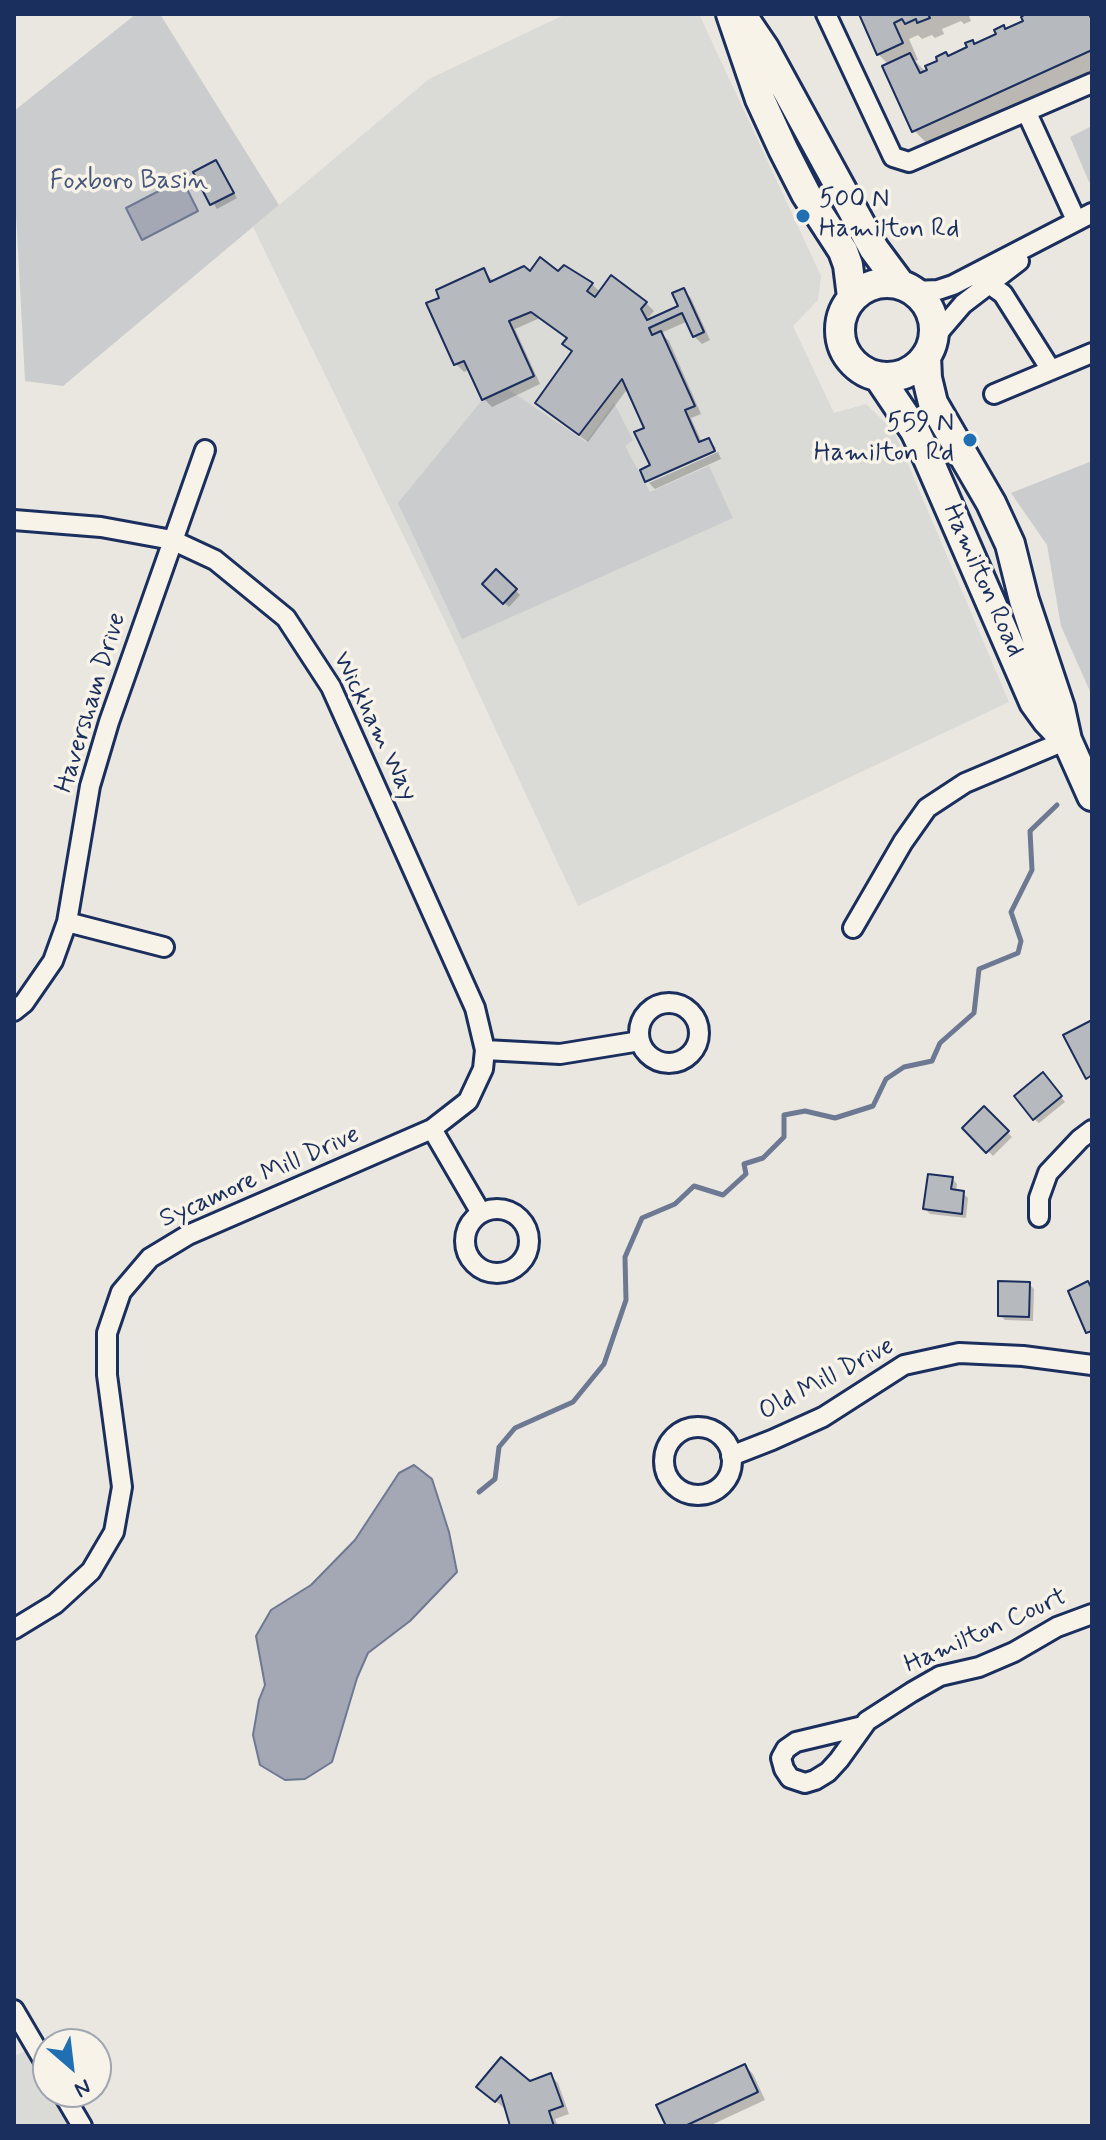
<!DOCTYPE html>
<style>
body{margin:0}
#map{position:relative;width:1106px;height:2140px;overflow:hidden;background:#eae7e0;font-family:Mynerve,sans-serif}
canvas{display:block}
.frame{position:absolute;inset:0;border:16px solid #1b2f5e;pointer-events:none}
.north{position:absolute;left:32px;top:2028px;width:80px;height:80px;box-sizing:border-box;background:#f7f3e8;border:2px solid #9fa5b1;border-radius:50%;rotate:152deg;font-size:22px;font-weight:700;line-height:32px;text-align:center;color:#1b2f5e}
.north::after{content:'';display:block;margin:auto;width:28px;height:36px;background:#1f6fb2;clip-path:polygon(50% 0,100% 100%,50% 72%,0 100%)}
</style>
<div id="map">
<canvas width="1106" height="2140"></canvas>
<div class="frame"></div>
<div class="north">N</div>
</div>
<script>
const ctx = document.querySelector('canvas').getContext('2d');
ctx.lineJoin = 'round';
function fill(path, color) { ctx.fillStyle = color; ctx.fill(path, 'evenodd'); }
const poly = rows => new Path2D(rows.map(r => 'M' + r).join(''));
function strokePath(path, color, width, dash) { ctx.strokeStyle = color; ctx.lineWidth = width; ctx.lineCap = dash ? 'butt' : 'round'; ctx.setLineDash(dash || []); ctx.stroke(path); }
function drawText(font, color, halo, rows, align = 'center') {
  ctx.font = font + ' Mynerve,sans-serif'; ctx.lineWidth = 7; ctx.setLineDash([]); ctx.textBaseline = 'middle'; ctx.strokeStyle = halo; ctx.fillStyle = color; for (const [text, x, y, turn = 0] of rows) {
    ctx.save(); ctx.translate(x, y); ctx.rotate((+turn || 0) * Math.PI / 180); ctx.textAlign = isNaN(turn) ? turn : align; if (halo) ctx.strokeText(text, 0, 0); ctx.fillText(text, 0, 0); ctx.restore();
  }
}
fill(poly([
 [566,14,699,14,821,276,818,300,793,326,834,413,866,404,894,431,1009,702,578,906,445,621,253,227,429,79],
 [36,2047,48,2068,48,2092,62,2092,82,2126,14,2126,14,2056]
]), '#dadad6');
fill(poly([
 [136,14,160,14,279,205,63,386,25,381,14,176,14,111],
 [1092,126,1092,181,1089,182,1070,137],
 [497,382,586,442,614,403,633,440,625,446,650,492,709,466,733,518,462,639,398,503],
 [1092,461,1092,696,1061,626,1047,545,1011,493]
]), '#cbcccd');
const water = poly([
 [182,179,198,211,142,240,126,208,182,179],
 [414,1465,432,1479,449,1532,457,1572,410,1621,368,1653,357,1678,332,1762,305,1779,285,1780,260,1765,253,1735,259,1700,265,1685,256,1636,271,1610,311,1585,355,1540,399,1473,414,1465]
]);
fill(water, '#a3a8b4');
strokePath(water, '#6d7892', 2);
fill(poly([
 [861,14,975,14,969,16,971,21,964,24,961,21,942,29,944,34,935,38,932,35,922,39,918,35,909,39,918,60,915,61,932,78,949,57,1025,22,1031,14,1092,14,1092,74,930,147,914,130,889,65,878,54],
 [215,163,237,198,217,209,195,173],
 [484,271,494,282,530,273,559,274,592,284,601,293,646,303,654,311,648,318,650,321,681,307,683,290,691,298,710,340,702,344,694,336,688,321,661,333,669,341,701,414,691,418,702,443,708,440,716,448,647,479,647,482,642,471,652,466,647,429,628,388,588,442,545,411,537,403,574,353,569,339,540,318,515,329,540,384,492,407,484,399,470,369,464,372,456,364],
 [718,452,721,459,655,489,649,483],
 [496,572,520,595,509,607,484,584],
 [1047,1080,1065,1102,1039,1123,1034,1119],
 [984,1109,1012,1137,993,1156,965,1128],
 [952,1178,957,1184,956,1192,963,1193,968,1198,966,1218,930,1214,925,1209],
 [1029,1284,1034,1289,1033,1321,1005,1320,1000,1315],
 [745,2066,753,2074,765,2100,709,2126,668,2126],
 [550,2075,558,2083,569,2114,555,2119,558,2126,513,2126,507,2105,504,2108,487,2094]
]), '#0003');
strokePath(poly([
 [479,1492,495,1479,499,1447,515,1428,573,1402,604,1364,626,1300,625,1257,642,1218,675,1204,694,1186,723,1195,746,1174,744,1164,763,1158,784,1137,784,1115,805,1111,835,1118,873,1106,886,1079,904,1067,932,1061,940,1043,974,1013,979,969,1018,953,1021,941,1011,912,1032,870,1030,831,1057,805]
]), '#6d7892', 5);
const building = poly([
 [859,14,928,14,930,18,917,23,916,19,905,24,902,19,894,23,903,43,877,55,859,14],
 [1026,14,1089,14,1092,20,1092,50,912,132,882,66,910,53,920,73,927,70,925,66,937,61,936,57,946,52,948,56,967,47,965,43,973,40,974,44,996,34,994,30,1004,25,1005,29,1023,21,1021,17,1026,14],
 [216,160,234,193,210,205,193,172,216,160],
 [540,257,558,271,564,265,593,283,587,291,595,297,611,275,647,302,641,309,647,320,678,306,672,293,684,288,704,332,693,337,682,313,649,328,652,335,661,331,695,406,685,410,699,442,709,438,715,451,645,482,640,470,650,465,634,432,644,428,622,379,579,435,535,403,572,351,562,344,567,338,531,312,509,321,534,376,482,400,464,361,454,365,426,303,439,298,436,290,484,268,490,282,524,266,530,271,540,257],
 [496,569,517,589,503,604,482,584,496,569],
 [1092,1020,1092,1075,1086,1079,1063,1035,1092,1020],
 [1043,1072,1062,1096,1033,1120,1014,1096,1043,1072],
 [984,1106,1009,1131,986,1153,962,1128,984,1106],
 [928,1174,953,1177,951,1189,964,1191,962,1214,923,1209,928,1174],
 [998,1281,1030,1282,1029,1317,998,1316,998,1281],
 [1088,1281,1092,1289,1092,1331,1086,1333,1068,1291,1088,1281],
 [501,2057,530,2081,551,2073,563,2106,549,2111,554,2126,510,2126,501,2095,495,2102,476,2087,501,2057],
 [745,2064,758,2092,685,2126,666,2126,656,2105,745,2064]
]);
fill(building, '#b6babf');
strokePath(building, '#1b2f5e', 2);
const minor = poly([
 [826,14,893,157,909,162,1092,83],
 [1027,113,1076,220],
 [989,284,1003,294,1051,370],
 [914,291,938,290,953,285,1092,213],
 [933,339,963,304,1019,261],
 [994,394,1092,353],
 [14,520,101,527,172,540,215,560,286,618,331,687,475,1008,485,1050,483,1069,468,1101,432,1129,188,1235,150,1258,121,1292,107,1333,107,1375,122,1487,114,1532,91,1571,55,1604,14,1629],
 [67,922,164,947],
 [853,928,903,842,927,808,965,783,1067,740],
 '639 1033a30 30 0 1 1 60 0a30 30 0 1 1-60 0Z',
 [14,1011,24,1003,53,961,67,922,90,786,109,722,205,450],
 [485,1050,560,1054,640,1041],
 [432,1129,481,1213],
 '465 1241a32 32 0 1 1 64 0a32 32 0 1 1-64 0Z',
 [1039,1217,1039,1198,1048,1173,1080,1139,1092,1130],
 '664 1461a34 34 0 1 1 68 0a34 34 0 1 1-68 0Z',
 [731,1456,772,1440,823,1417,904,1365,959,1353,1023,1356,1092,1365],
 [863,1726,796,1742,786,1749,781,1758,784,1769,790,1778,805,1783,815,1780,828,1772,839,1760,867,1721,912,1692,940,1676,979,1667,1014,1652,1057,1627,1092,1614],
 [14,2010,48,2068],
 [62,2092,82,2126]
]);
const primary = poly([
 [731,14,760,99,783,149,806,194,843,251,848,265,852,297],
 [741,14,764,48,874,249,900,284],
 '840 330a47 47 0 1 1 94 0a47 47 0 1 1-94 0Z',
 [926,356,927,378,933,403,991,503,1010,544,1024,600,1060,708,1067,740,1092,796],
 [878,376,915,431,926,454,1034,702,1047,720,1066,740]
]);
strokePath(minor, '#1b2f5e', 24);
strokePath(primary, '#1b2f5e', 34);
strokePath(minor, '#f7f3e8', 18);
strokePath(primary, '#f7f3e8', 28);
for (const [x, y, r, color] of [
 [803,216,8,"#1f6fb2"],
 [970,440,8,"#1f6fb2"]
]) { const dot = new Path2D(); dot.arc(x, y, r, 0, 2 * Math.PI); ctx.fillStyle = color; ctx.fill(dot); strokePath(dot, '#f7f3e8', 3); }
drawText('26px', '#47567a', '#f7f3e8', [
 ["Foxboro Basin",129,183]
]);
drawText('26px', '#1b2f5e', '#f7f3e8', [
 ["500 N",819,201],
 ["Hamilton Rd",819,231],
 ["559 N",954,425,"right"],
 ["Hamilton Rd",954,455,"right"]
], 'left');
drawText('26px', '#1b2f5e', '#f7f3e8', [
 ["Hamilton Road",982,581,66],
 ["Haversham Drive",92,703,-73],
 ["Wickham Way",374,727,64],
 ["Sycamore Mill Drive",260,1178,-24],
 ["Old Mill Drive",827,1380,-28],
 ["Hamilton Court",986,1632,-24]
]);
</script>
